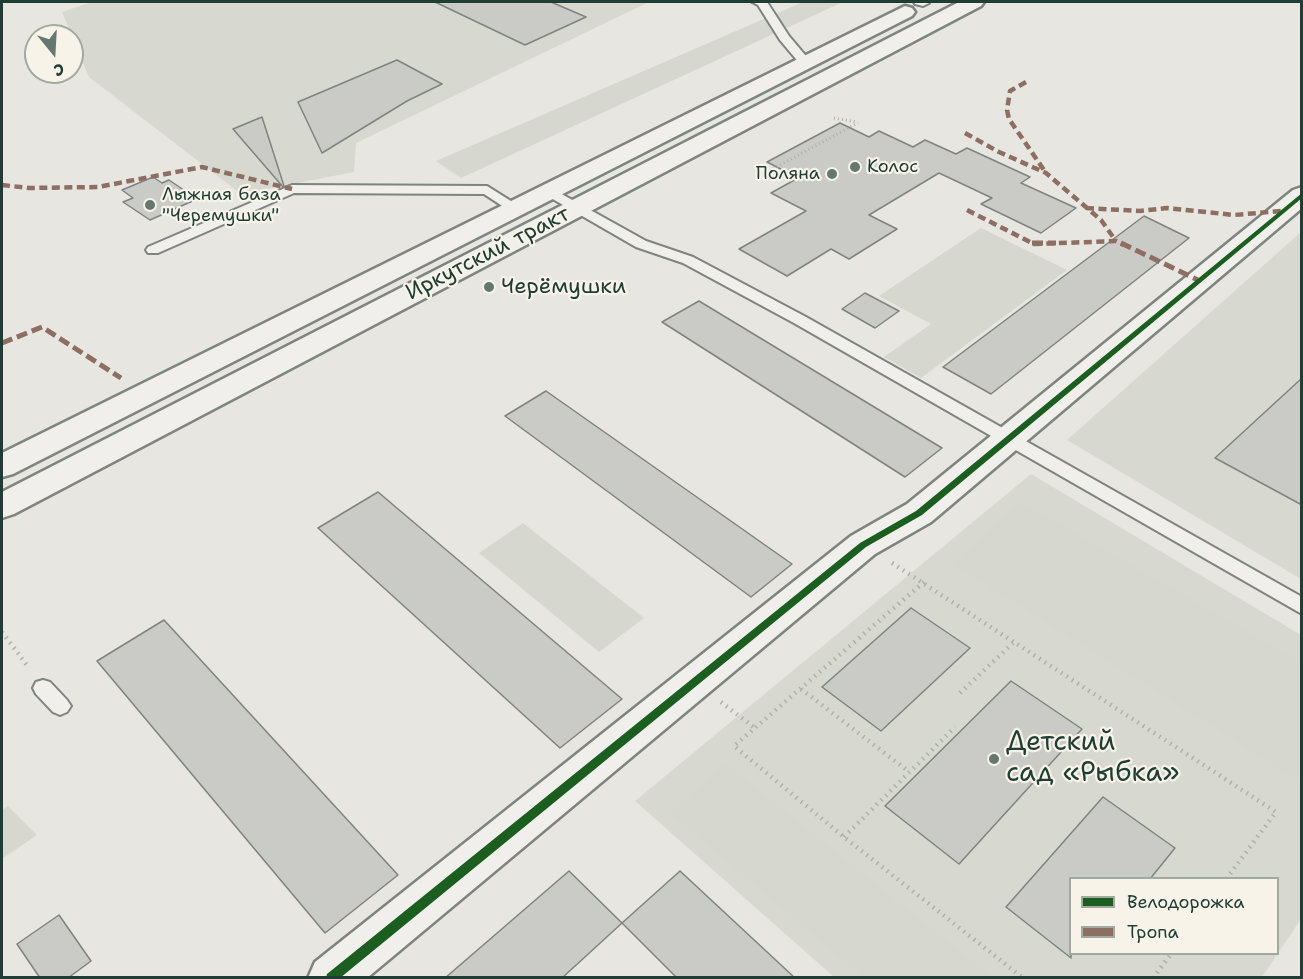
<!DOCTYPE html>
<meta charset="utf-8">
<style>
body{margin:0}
#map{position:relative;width:1303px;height:979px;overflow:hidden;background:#e7e6e0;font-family:"Shantell Sans",sans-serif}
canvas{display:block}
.frame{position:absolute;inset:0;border:3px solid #1f3d34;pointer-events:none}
.legend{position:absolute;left:1069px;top:877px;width:210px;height:78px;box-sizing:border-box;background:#f7f3e8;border:2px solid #a1aaa0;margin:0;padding:8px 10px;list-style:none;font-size:18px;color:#1f3d34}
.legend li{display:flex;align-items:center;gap:12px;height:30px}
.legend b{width:30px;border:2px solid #a1aaa0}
.north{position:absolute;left:24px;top:24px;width:60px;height:60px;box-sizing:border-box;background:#f7f3e8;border:2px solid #a1aaa0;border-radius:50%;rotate:162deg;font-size:16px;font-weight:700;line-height:24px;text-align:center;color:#1f3d34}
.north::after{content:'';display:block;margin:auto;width:21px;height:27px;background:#657870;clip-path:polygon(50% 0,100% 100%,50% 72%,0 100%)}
</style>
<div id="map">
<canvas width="1303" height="979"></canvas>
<div class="frame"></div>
<ul class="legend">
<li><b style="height:8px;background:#1b5e20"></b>Велодорожка</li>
<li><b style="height:8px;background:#8d6e63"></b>Тропа</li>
</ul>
<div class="north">С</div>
</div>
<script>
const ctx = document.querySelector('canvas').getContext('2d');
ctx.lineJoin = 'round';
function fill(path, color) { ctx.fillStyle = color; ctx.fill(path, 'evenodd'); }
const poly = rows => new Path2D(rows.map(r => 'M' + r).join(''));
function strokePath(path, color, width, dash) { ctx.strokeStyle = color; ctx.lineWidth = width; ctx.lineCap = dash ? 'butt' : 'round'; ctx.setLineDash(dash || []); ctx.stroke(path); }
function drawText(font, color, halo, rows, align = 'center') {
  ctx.font = font + ' "Shantell Sans",sans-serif'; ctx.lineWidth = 4.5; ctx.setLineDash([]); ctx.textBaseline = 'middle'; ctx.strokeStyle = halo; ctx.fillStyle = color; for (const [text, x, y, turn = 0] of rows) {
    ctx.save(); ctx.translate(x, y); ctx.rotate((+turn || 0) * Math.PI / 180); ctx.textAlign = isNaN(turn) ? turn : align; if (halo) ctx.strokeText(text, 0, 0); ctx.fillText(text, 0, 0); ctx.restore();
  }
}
fill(poly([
 [92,2,649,2,356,143,354,172,241,194,89,77,62,12],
 [1301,232,1301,579,1067,440],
 [1031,474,1301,635,1301,919,1262,977,834,977,635,801],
 [1070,878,1278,878,1278,954,1070,954]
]), '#d7d9d0');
fill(poly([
 [803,2,843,2,461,178,436,161],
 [981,228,1067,270,921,378,884,357,931,324,879,296],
 [1021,502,1301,663,1301,782,954,564],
 [523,523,644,618,599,652,479,553],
 [726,764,991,977,864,977,671,813],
 [8,806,37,835,2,859,2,810]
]), '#d6d8cf');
const building = poly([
 [435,2,551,2,586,17,525,45,435,2],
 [397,60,442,84,407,101,322,153,298,102,397,60],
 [262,117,284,186,283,187,233,129,262,117],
 [840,123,869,137,879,131,913,147,925,140,956,154,967,148,1030,177,1021,183,1076,208,1041,233,981,204,992,198,939,173,869,215,897,229,849,259,831,249,787,276,739,249,806,211,771,193,798,178,767,162,840,123],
 [153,177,162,183,169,180,197,199,150,220,123,202,133,198,122,190,153,177],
 [1144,216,1189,238,991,394,943,367,1144,216],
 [865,293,899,311,875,328,842,309,865,293],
 [699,301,942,448,905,477,662,322,699,301],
 [1302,378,1302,505,1215,458,1302,378],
 [546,391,792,564,751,597,505,416,546,391],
 [378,492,622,699,560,748,318,528,378,492],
 [911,608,970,648,881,731,822,687,911,608],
 [164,620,398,875,325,933,97,661,164,620],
 [1011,681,1082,729,959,864,885,806,1011,681],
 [1103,797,1175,848,1150,879,1071,879,1071,958,1006,907,1103,797],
 [569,871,622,923,562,978,445,978,569,871],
 [680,871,795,978,677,978,622,923,680,871],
 [59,915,91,961,68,978,40,978,17,944,59,915]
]);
fill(building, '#cacbc6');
strokePath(building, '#7e847f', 1.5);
const service = poly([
 [752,2,767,2,789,36,811,62,809,65,801,65,780,40,758,5,752,2],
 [914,2,928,2,929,3,923,6,915,4,914,2],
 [292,185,487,186,522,208,515,212,510,211,484,194,294,193,158,253,148,253,146,250,148,247,292,185],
 [549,187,646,241,693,257,806,317,1302,597,1302,614,794,323,683,263,636,247,544,194,542,191,549,187],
 [43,680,50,682,67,700,71,706,67,712,60,715,53,712,36,694,33,688,36,682,43,680]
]);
const minor = poly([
 [1302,187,1302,208,931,522,875,554,367,978,308,978,315,962,851,536,907,504,1293,190,1302,187]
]);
const primary = poly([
 [959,2,984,2,981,6,14,514,2,518,2,492,959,2],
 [905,6,912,8,915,12,912,16,13,474,2,477,2,453,905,6]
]);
strokePath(service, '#7e847f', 4);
strokePath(minor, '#7e847f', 5);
strokePath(primary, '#7e847f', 5);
strokePath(poly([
 [834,118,857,122],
 [759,176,858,123]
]), '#aeb0ac', 3, [1, 3]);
strokePath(poly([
 [892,563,1276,812,1227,878],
 [924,582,734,746,844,837,1023,978],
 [2,632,29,668],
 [801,689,908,771],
 [960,693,1013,643],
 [721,702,756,729],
 [844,837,955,727],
 [1153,978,1171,954]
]), '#aeb0ac', 4.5, [1.5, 5]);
fill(service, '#f0efeb');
fill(minor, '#f0efeb');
fill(primary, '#f0efeb');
strokePath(poly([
 [1026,82,1010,91,1007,110,1009,119,1046,173],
 [965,133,999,152,1046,173,1101,220,1116,241],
 [2,185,29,188,98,187,202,167,292,189],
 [1086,208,1140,211,1167,208,1234,215,1281,211],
 [967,210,1034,244,1116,241,1124,245]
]), '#8d6e63', 4.5, [8, 4.5]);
strokePath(poly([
 [1032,243,1056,243],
 [1121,243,1200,281],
 [2,343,42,327,121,378]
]), '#8d6e63', 5, [11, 5]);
fill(poly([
 [1302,193,1302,198,922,515,866,547,340,978,326,978,327,974,860,543,916,511,1302,193]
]), '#1b5e20');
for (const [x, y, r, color] of [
 [855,167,6,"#657870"],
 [832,174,6,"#657870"],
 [150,205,6,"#657870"],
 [489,287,6,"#657870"],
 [994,759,6,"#657870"]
]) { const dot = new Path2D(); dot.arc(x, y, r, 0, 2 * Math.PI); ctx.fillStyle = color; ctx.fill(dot); strokePath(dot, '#f7f3e8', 2); }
drawText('18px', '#1f3d34', '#f7f3e8', [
 ["Колос",867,167],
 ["Поляна",820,174,"right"],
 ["Лыжная база",162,195],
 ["\"Черемушки\"",162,216]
], 'left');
drawText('22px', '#1f3d34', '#f7f3e8', [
 ["Иркутский тракт",488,254,-27]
]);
drawText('22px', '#1f3d34', '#f7f3e8', [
 ["Черёмушки",501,287]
], 'left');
drawText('27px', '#1f3d34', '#f7f3e8', [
 ["Детский",1006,743],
 ["сад «Рыбка»",1006,774]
], 'left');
</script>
